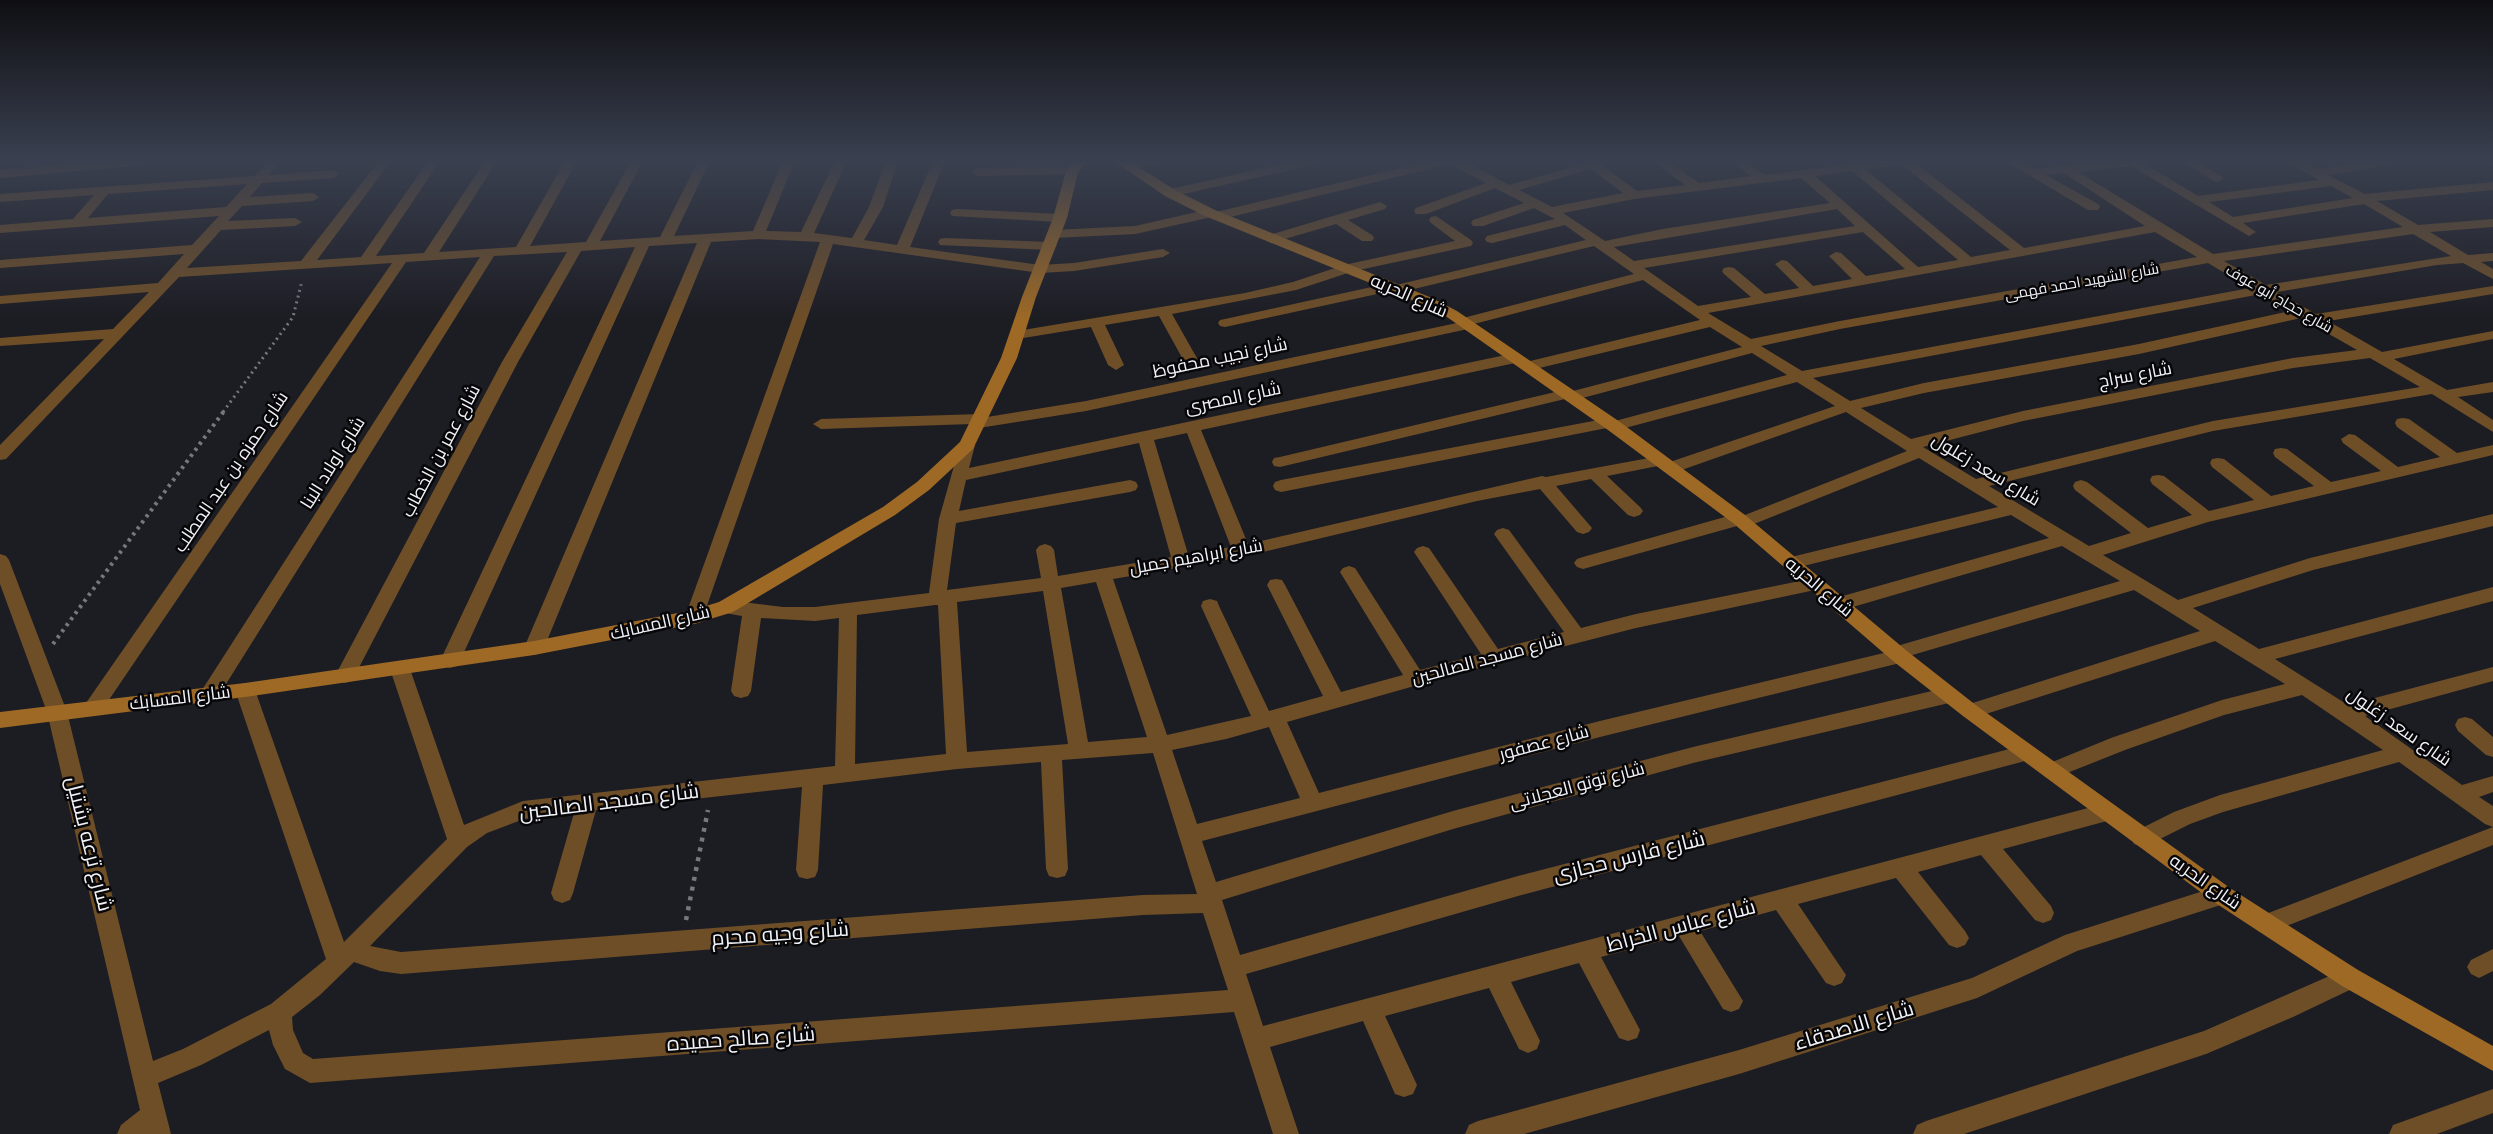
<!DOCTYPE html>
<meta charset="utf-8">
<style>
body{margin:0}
canvas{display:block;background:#1c1c23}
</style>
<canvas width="2493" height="1134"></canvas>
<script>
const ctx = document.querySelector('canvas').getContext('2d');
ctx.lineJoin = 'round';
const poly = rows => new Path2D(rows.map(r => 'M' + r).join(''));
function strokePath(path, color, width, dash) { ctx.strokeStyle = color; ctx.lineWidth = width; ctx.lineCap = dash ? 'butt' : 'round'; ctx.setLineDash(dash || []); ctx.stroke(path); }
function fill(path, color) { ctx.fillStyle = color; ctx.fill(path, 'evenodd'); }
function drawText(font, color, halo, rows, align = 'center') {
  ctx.font = font + ' "Public Sans",Cairo,sans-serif'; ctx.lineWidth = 5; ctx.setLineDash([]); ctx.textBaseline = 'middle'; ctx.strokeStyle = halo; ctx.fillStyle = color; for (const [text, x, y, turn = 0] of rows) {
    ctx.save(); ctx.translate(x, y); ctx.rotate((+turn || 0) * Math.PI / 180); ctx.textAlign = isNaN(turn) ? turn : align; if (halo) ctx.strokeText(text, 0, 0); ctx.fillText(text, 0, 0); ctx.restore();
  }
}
strokePath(poly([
 [223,412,293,317,302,281]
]), '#77787e', 3, [2, 4]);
strokePath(poly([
 [53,644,224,411]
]), '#77787e', 4, [3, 4.5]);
strokePath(poly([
 [686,920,708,810]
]), '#77787e', 4.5, [4, 6]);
fill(poly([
 [101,161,149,161,143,165,0,178,0,170,101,161],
 [268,161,281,161,269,175,334,170,340,174,334,178,262,183,250,197,313,193,319,197,313,201,242,206,228,221,295,218,302,222,295,226,221,230,187,268,301,261,379,161,391,161,317,260,361,257,428,161,440,161,376,256,424,253,485,161,497,161,439,252,516,247,565,161,577,161,530,246,586,242,631,161,643,161,600,241,660,237,698,161,710,161,674,236,753,231,783,161,795,161,766,231,801,232,835,161,847,161,814,233,852,238,869,207,886,161,898,161,883,207,864,240,897,245,933,161,945,161,910,247,1040,265,1074,263,1163,249,1170,253,1163,257,1074,271,1040,273,833,244,703,617,701,622,694,624,687,622,685,617,820,242,758,239,711,242,544,648,541,653,534,655,527,653,524,648,697,243,649,246,460,661,457,666,450,668,443,666,440,661,635,247,581,251,518,362,352,681,345,683,338,681,335,676,502,362,567,252,494,256,216,700,209,703,202,700,199,695,202,690,480,257,406,262,100,713,93,716,86,713,83,708,86,703,392,263,179,277,6,459,0,460,0,445,104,339,0,346,0,338,113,329,149,292,0,304,0,296,158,283,184,254,0,268,0,260,192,245,219,216,0,233,0,225,73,219,94,195,0,202,0,194,255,176,268,161],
 [247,184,226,207,88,218,108,194,247,184],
 [1137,161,1164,161,1162,164,1130,170,1124,166,1126,163,1137,161],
 [1296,161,1319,161,1313,165,1170,197,1164,193,1170,189,1296,161],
 [1430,161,1464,161,1509,185,1584,164,1582,161,1596,161,1637,191,1685,185,1653,161,1667,161,1699,183,1751,176,1731,161,1745,161,1765,175,1872,161,1913,161,2024,248,2145,226,2064,173,2046,175,2098,204,2100,207,2098,210,2088,210,2005,161,2020,161,2035,169,2107,161,2147,161,2145,164,2198,196,2319,180,2287,161,2303,161,2317,169,2367,161,2397,161,2391,165,2328,175,2365,194,2493,182,2493,190,2377,201,2418,225,2493,219,2493,227,2430,232,2468,255,2493,253,2493,261,2481,262,2493,269,2493,279,2463,263,2437,265,2277,292,2316,314,2493,286,2493,294,2328,321,2382,352,2493,331,2493,339,2394,359,2447,390,2493,382,2493,392,2458,397,2493,420,2493,432,2432,394,2213,431,1989,486,2089,546,2131,533,2075,490,2073,486,2075,482,2081,480,2087,482,2148,528,2192,515,2152,484,2150,480,2152,476,2158,475,2164,476,2209,511,2254,500,2212,467,2210,463,2212,459,2218,458,2224,459,2271,496,2314,486,2275,457,2273,453,2275,449,2281,448,2287,449,2331,482,2381,471,2343,443,2341,439,2349,434,2355,435,2398,467,2440,457,2397,427,2395,423,2397,419,2403,418,2409,419,2457,453,2493,445,2493,455,2208,522,2103,555,2178,600,2310,558,2493,514,2493,526,2313,570,2193,608,2259,649,2493,587,2493,601,2275,659,2348,705,2493,667,2493,681,2365,716,2462,785,2493,776,2493,792,2479,797,2493,806,2493,827,2485,824,2399,762,2223,812,2190,824,2150,844,2142,847,2134,844,2131,838,2134,832,2174,812,2220,795,2383,750,2302,695,2224,715,2125,750,2052,779,2045,777,2042,771,2045,765,2111,738,2222,700,2285,684,2215,641,1970,719,1963,716,1960,711,1963,706,2200,631,2134,590,1909,656,1907,661,1900,663,1600,737,1202,841,1216,882,1453,811,1693,747,1949,687,1956,690,1959,695,1956,700,1949,703,1693,763,1453,829,1222,900,1240,955,1518,876,2025,745,2032,747,2035,753,2032,759,2025,761,1518,896,1246,974,1263,1026,2107,803,2115,806,2118,812,2115,818,2107,821,2003,849,2051,906,2054,913,2051,920,2043,923,2035,920,1981,855,1918,872,1965,931,1969,938,1965,945,1957,948,1949,945,1896,878,1798,904,1846,975,1842,983,1834,986,1826,983,1776,910,1700,931,1743,1001,1739,1009,1731,1012,1723,1009,1679,936,1601,957,1640,1030,1637,1038,1628,1041,1619,1038,1579,963,1511,982,1540,1041,1537,1049,1528,1053,1519,1049,1489,988,1385,1016,1417,1085,1413,1094,1404,1097,1395,1094,1363,1021,1270,1047,1299,1134,1273,1134,1234,1012,310,1083,285,1069,273,1045,269,1030,201,1065,158,1083,171,1134,117,1134,121,1125,140,1110,47,712,0,584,0,554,6,556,9,560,67,712,153,1061,183,1049,271,1004,326,959,235,690,238,685,245,683,252,685,255,690,344,942,447,839,390,669,393,664,400,662,407,664,410,669,464,825,523,801,835,766,839,618,815,621,761,618,751,691,748,696,741,698,734,696,731,691,742,616,719,612,717,607,719,602,726,600,783,607,815,607,929,593,939,519,961,441,967,440,973,441,975,445,969,468,1515,353,1523,358,1515,363,1201,430,1248,544,1542,476,1546,477,1660,456,1666,457,1668,461,1667,463,1835,406,1797,382,1614,431,1607,428,1281,492,1275,490,1273,486,1275,482,1281,480,1609,418,1615,421,1787,375,1752,353,1571,401,1565,399,1280,467,1274,466,1272,462,1274,458,1280,457,1568,389,1573,391,1742,347,1710,327,1527,371,1522,369,1519,366,1522,363,1700,320,1643,280,1474,324,1473,328,1468,329,1086,411,979,428,972,424,821,429,813,424,821,419,981,414,987,417,1086,401,1457,323,1459,319,1634,274,1594,246,1397,293,1391,291,1225,327,1220,326,1218,323,1220,320,1225,319,1390,283,1396,285,1586,240,1565,225,1492,243,1487,242,1485,239,1487,236,1555,219,1534,208,1483,226,1473,226,1471,223,1473,220,1524,203,1495,188,1426,214,1416,214,1414,211,1416,208,1486,183,1450,164,1218,220,1212,217,1135,234,1054,238,1047,234,1054,230,1135,226,1210,209,1216,212,1430,161],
 [1902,165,2010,250,1971,257,1865,169,1902,165],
 [2131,166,2249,236,2256,232,2243,223,2364,204,2403,227,2213,254,2078,172,2131,166],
 [1591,169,1623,193,1552,207,1519,190,1591,169],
 [1852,171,1958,260,1918,267,1815,176,1852,171],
 [1801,178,1830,203,1663,229,1605,241,1563,213,1634,199,1801,178],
 [2331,186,2353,198,2233,217,2209,202,2331,186],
 [1837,209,1855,226,1634,261,1614,247,1837,209],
 [1863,232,1905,269,1866,276,1841,253,1836,252,1829,256,1852,279,1813,286,1787,261,1782,260,1775,264,1799,288,1765,294,1734,268,1729,267,1724,268,1722,271,1724,274,1751,297,1698,306,1644,268,1863,232],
 [2155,232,2197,257,1840,321,1751,339,1708,313,2155,232],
 [2413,234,2451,256,2266,285,2224,261,2413,234],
 [2208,263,2250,288,1802,371,1761,346,1840,329,2208,263],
 [2261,294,2290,311,2139,344,1924,383,1850,401,1813,378,2261,294],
 [2301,318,2357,350,2293,358,2023,411,1911,439,1861,408,1924,393,2139,354,2301,318],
 [2370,358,2420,387,2213,421,1976,479,1923,447,2023,421,2293,368,2370,358],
 [1846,412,1907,451,1745,515,1739,513,1583,557,1577,559,1574,563,1577,567,1583,569,1737,526,1743,528,1749,526,1919,458,1998,507,1791,557,1785,559,1782,563,1785,567,1791,569,2011,515,2049,538,1832,599,1830,604,1832,609,1839,611,2062,546,2120,581,1897,646,1890,648,1888,652,1600,721,1319,793,1287,722,1464,672,1636,628,1815,590,1821,589,1824,584,1821,579,1815,578,1636,614,1581,628,1509,530,1503,528,1497,530,1494,534,1564,632,1498,649,1429,548,1423,546,1417,548,1414,552,1481,654,1420,670,1355,568,1349,566,1343,568,1340,572,1403,675,1341,692,1285,585,1282,580,1276,579,1270,580,1267,585,1323,696,1269,711,1219,606,1217,601,1210,599,1203,601,1201,606,1251,716,1167,735,1113,579,1242,557,1477,501,1540,489,1577,532,1583,534,1589,532,1592,528,1556,486,1591,479,1628,515,1634,517,1640,515,1643,511,1640,507,1607,476,1663,465,1662,468,1664,472,1676,472,1846,412],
 [1187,433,1231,547,1188,554,1154,440,1187,433],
 [1139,443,1171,557,1058,576,1054,550,1051,546,1045,544,1039,546,1036,550,1041,578,947,590,956,523,1130,492,1136,490,1138,486,1136,482,1130,480,959,511,966,480,1139,443],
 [1096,582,1147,737,1088,742,1061,588,1096,582],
 [1043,591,1068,744,967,752,957,602,1043,591],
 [935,605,938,605,946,754,855,764,857,615,935,605],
 [1269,727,1300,798,1197,824,1172,750,1226,739,1269,727],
 [1153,753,1197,894,1143,895,401,952,370,946,467,847,487,833,524,819,574,813,551,893,554,900,562,903,570,900,573,893,596,810,802,787,796,870,799,877,807,879,815,877,818,870,823,785,957,769,1041,762,1046,869,1049,876,1057,878,1065,876,1068,869,1062,760,1153,753],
 [1203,913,1228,990,313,1059,303,1053,293,1030,292,1017,320,995,354,962,380,971,401,974,1143,915,1203,913],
 [2182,161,2197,161,2224,178,2218,182,2214,181,2182,161],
 [1072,167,1076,168,1078,171,1076,174,978,176,972,172,978,168,1072,167],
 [1380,202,1387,206,1385,209,1348,220,1372,235,1374,238,1372,241,1362,241,1336,224,1271,243,1264,239,1266,236,1380,202],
 [957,209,1060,214,1067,218,1060,222,952,216,950,213,952,210,957,209],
 [1436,216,1471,240,1473,243,1471,246,1354,271,1296,290,1172,314,1198,360,1195,363,1185,363,1159,316,1105,325,1124,365,1116,370,1108,365,1091,327,1017,339,1010,335,1017,331,1245,293,1293,282,1344,265,1455,241,1431,223,1429,220,1431,217,1436,216],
 [945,238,1050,242,1057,246,1050,250,940,245,938,242,940,239,945,238],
 [2465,717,2472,719,2493,737,2493,757,2486,755,2458,731,2455,725,2458,719,2465,717],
 [2493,827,2493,845,2266,934,2258,931,2255,924,2258,917,2493,827],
 [2222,885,2230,888,2233,895,2230,902,2077,951,1977,998,1739,1074,1524,1134,1465,1134,1469,1125,1478,1121,1739,1050,1972,978,2065,935,2222,885],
 [2493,949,2493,971,2479,978,2471,974,2467,967,2471,960,2493,949],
 [2350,967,2358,970,2362,978,2358,986,2293,1017,2206,1054,1964,1134,1913,1134,1917,1125,1926,1121,2204,1031,2350,967],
 [2493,1089,2493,1113,2437,1134,2389,1134,2393,1125,2493,1089]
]), '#6e4e27');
fill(poly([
 [1074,161,1087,161,1078,172,1067,218,1036,297,1017,358,973,449,929,490,895,515,733,612,694,624,534,655,245,697,0,728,0,712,245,683,534,641,693,610,719,602,883,507,917,482,960,442,1001,358,1022,297,1053,218,1066,171,1074,161],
 [1114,161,1129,161,1175,190,1215,210,1432,298,1457,311,1620,422,1745,515,1907,651,1977,706,2230,888,2358,970,2493,1046,2493,1071,2342,986,2214,902,1963,716,1893,661,1733,523,1608,430,1447,317,1422,304,1205,216,1165,196,1114,161]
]), '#9d6925');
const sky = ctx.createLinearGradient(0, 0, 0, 320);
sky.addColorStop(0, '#0f0f13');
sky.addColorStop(0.5, '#3a4050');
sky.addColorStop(1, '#3a405000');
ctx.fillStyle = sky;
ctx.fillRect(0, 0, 2493, 320);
drawText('15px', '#f1f2f7', '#070709', [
 ["شارع الشهيد احمد فهمى",2082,282,-10],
 ["شارع حجاج أبو عوف",2279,299,30]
]);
drawText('18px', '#f1f2f7', '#070709', [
 ["شارع الحريه",1409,296,24],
 ["شارع نجيب محفوظ",1220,358,-12],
 ["شارع سراج",2135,375,-11],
 ["شارع المصرى",1233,398,-12],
 ["شارع عمر بن الخطاب",441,451,-62],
 ["شارع اولاد البنا",333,463,-58],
 ["شارع سعد زغلول",1986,470,31],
 ["شارع حمزه بن عبد المطلب",231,472,-56],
 ["شارع ابراهيم جميل",1196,557,-10],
 ["شارع الحريه",1819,587,40],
 ["شارع المسابك",660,623,-13],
 ["شارع مسجد الصالحين",1487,659,-15],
 ["شارع المسابك",180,698,-7],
 ["شارع سعد زغلول",2399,727,35],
 ["شارع عصفور",1544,743,-15],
 ["شارع توتو العجلاتى",1577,786,-15],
 ["شارع الحريه",2205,882,35]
]);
drawText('21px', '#f1f2f7', '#070709', [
 ["شارع مسجد الصالحين",609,802,-7],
 ["شارع ترعه بشتيل",89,844,76],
 ["شارع فارس حجازى",1629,857,-14],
 ["شارع عباس الخراط",1681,926,-15],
 ["شارع وجيه محرم",780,934,-4],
 ["شارع الاصدقاء",1854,1026,-17],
 ["شارع صالح حميده",741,1039,-4]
]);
</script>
